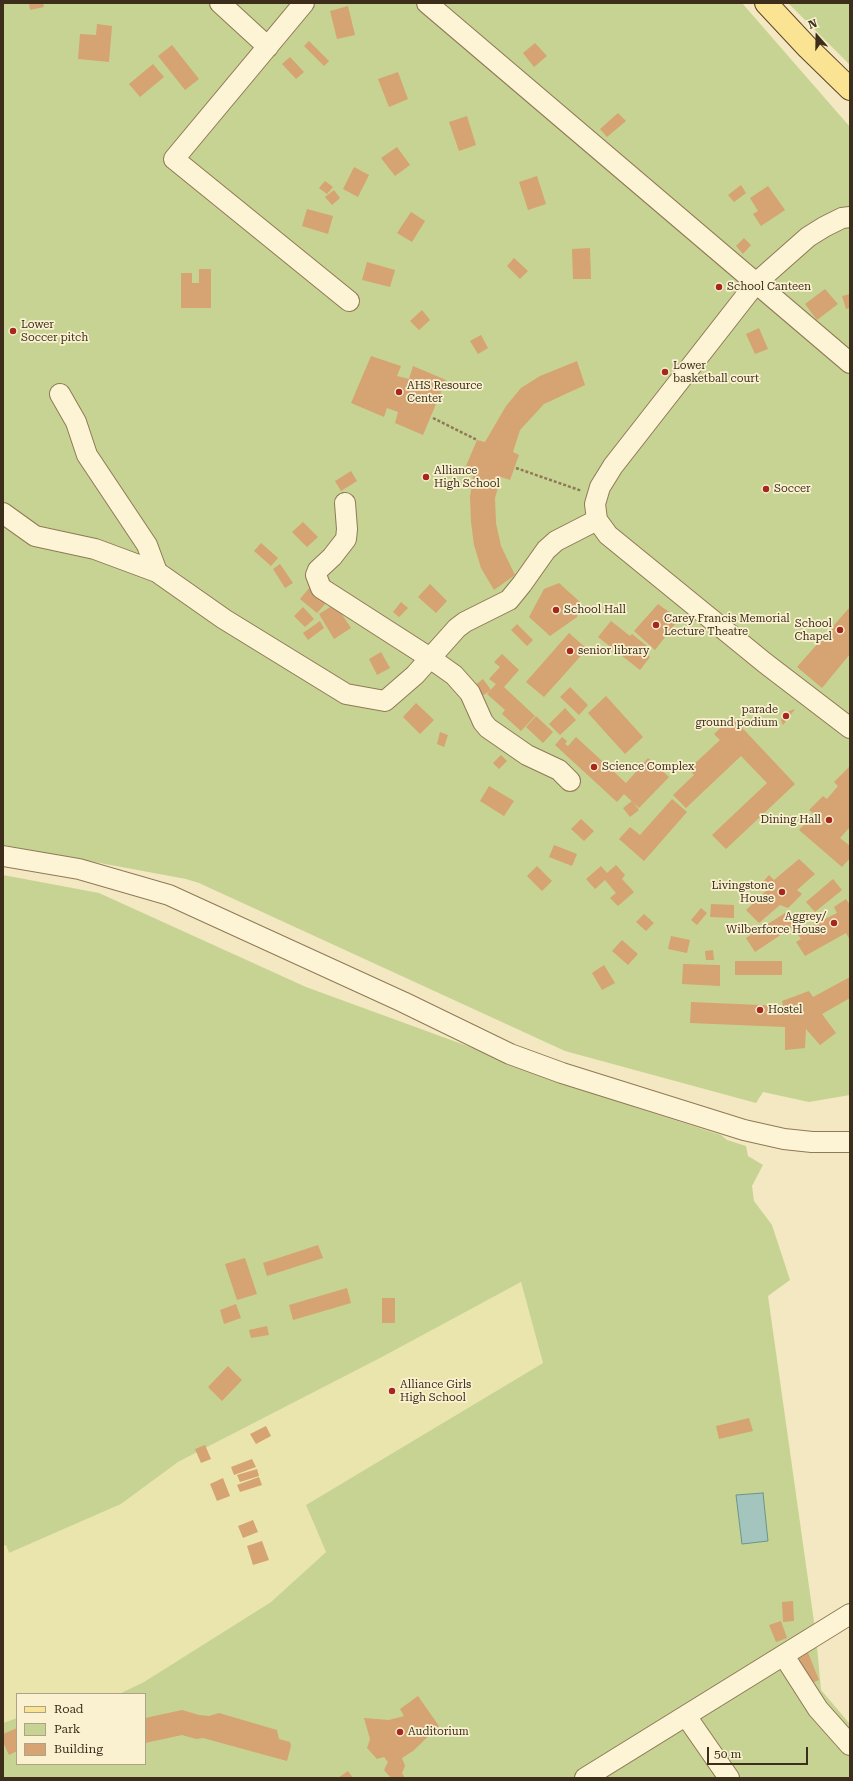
<!DOCTYPE html>
<style>
body{margin:0}
#map{position:relative;width:853px;height:1781px;overflow:hidden;background:#f3e8c1;font-family:"Roboto Serif",serif}
canvas{display:block}
.frame{position:absolute;inset:0;border:4px solid #3d2e1c;pointer-events:none}
.legend{position:absolute;left:16px;top:1693px;width:130px;height:72px;box-sizing:border-box;background:#faf1d1;border:1px solid #aea389;margin:0;padding:5px 7px;list-style:none;font-size:12px;color:#3d2e1c}
.legend li{display:flex;align-items:center;gap:8px;height:20px}
.legend b{width:20px;border:1px solid #aea389}
.north{position:absolute;left:797px;top:16px;width:40px;height:40px;-webkit-text-stroke:3px #faf1d1;paint-order:stroke;rotate:340deg;font-size:11px;font-weight:700;line-height:16px;text-align:center;color:#3d2e1c}
.north::after{content:'';display:block;margin:auto;width:14px;height:18px;background:#3d2e1c;clip-path:polygon(50% 0,100% 100%,50% 72%,0 100%)}
.scale{position:absolute;left:707px;top:1747px;width:101px;height:18px;box-sizing:border-box;border:2px solid #3d2e1c;border-top:0;padding-left:5px;font-size:12px;line-height:14px;white-space:nowrap;color:#3d2e1c;-webkit-text-stroke:3px #faf1d1;paint-order:stroke}
</style>
<div id="map">
<canvas width="853" height="1781"></canvas>
<div class="frame"></div>
<ul class="legend">
<li><b style="height:5px;background:#fbe394"></b>Road</li>
<li><b style="height:11px;background:#c7d393"></b>Park</li>
<li><b style="height:11px;background:#d6a372"></b>Building</li>
</ul>
<div class="north">N</div>
<div class="scale">50 m</div>
</div>
<script>
const ctx = document.querySelector('canvas').getContext('2d');
ctx.lineJoin = 'round';
function fill(path, color) { ctx.fillStyle = color; ctx.fill(path, 'evenodd'); }
const poly = rows => new Path2D(rows.map(r => 'M' + r).join(''));
function strokePath(path, color, width, dash) { ctx.strokeStyle = color; ctx.lineWidth = width; ctx.lineCap = dash ? 'butt' : 'round'; ctx.setLineDash(dash || []); ctx.stroke(path); }
function drawText(font, color, halo, rows, align = 'center') {
  ctx.font = font + ' "Roboto Serif",serif'; ctx.lineWidth = 3.5; ctx.setLineDash([]); ctx.textBaseline = 'middle'; ctx.strokeStyle = halo; ctx.fillStyle = color; for (const [text, x, y, turn = 0] of rows) {
    ctx.save(); ctx.translate(x, y); ctx.rotate((+turn || 0) * Math.PI / 180); ctx.textAlign = isNaN(turn) ? turn : align; if (halo) ctx.strokeText(text, 0, 0); ctx.fillText(text, 0, 0); ctx.restore();
  }
}
fill(poly([
 [521,1282,543,1363,306,1505,326,1552,271,1602,144,1682,119,1694,17,1694,17,1718,3,1723,3,1546,6,1545,9,1553,121,1504,178,1462,382,1357]
]), '#eae5ad');
fill(poly([
 [3,3,742,3,850,127,850,1095,809,1102,763,1092,756,1103,565,1051,199,883,186,879,3,845],
 [788,3,850,3,850,65],
 [3,875,99,893,306,987,637,1108,721,1135,727,1140,746,1146,748,1156,763,1165,752,1186,754,1201,772,1225,790,1280,768,1296,816,1636,821,1690,850,1724,850,1778,3,1778,3,1723,17,1718,17,1764,145,1764,145,1694,119,1694,144,1682,271,1602,326,1552,306,1505,543,1363,521,1282,382,1357,178,1462,121,1504,9,1553,6,1545,3,1546]
]), '#c7d393');
const water = poly([
 [763,1493,768,1541,742,1544,736,1495,763,1493]
]);
fill(water, '#a4c5be');
strokePath(water, '#69958d', 1);
fill(poly([
 [29,3,43,3,44,7,30,10],
 [348,6,355,35,337,39,330,11],
 [97,24,112,26,109,62,78,59,80,34,96,35],
 [309,41,329,61,324,66,304,46],
 [535,43,547,56,534,67,523,53],
 [172,45,199,79,185,90,158,56],
 [290,57,304,72,296,79,282,64],
 [153,64,164,77,140,97,129,84],
 [398,72,408,99,389,107,378,79],
 [618,113,626,121,607,137,600,129],
 [467,116,476,145,459,151,449,122],
 [397,147,410,165,395,176,381,158],
 [354,167,369,175,358,197,343,189],
 [537,176,546,204,528,210,519,182],
 [325,181,333,187,327,194,319,188],
 [741,185,746,193,734,202,728,195],
 [768,186,785,210,761,226,753,214,758,211,750,198],
 [334,190,340,198,332,205,325,197],
 [307,209,333,216,328,234,302,226],
 [411,212,425,221,412,242,397,233],
 [744,238,751,245,743,254,736,246],
 [590,248,591,279,573,279,572,249],
 [514,258,528,271,520,279,507,266],
 [367,262,395,270,390,287,362,280],
 [199,269,211,269,211,308,181,308,181,273,192,273,192,283,199,283],
 [825,289,838,304,817,320,805,304],
 [850,294,850,308,846,309,842,296],
 [422,310,430,320,419,330,410,321],
 [759,328,768,349,755,354,746,334],
 [481,335,488,348,478,354,470,341],
 [371,356,401,366,397,376,409,379,413,366,446,380,423,435,395,423,398,412,387,408,384,417,351,403],
 [577,361,585,385,544,404,520,430,513,452,519,455,510,480,501,477,495,498,496,523,501,546,515,575,494,590,481,568,474,545,471,522,470,497,474,469,466,466,477,440,485,442,506,406,521,388,540,376],
 [351,471,357,481,341,491,335,481],
 [303,522,318,537,307,547,292,532],
 [261,543,278,558,271,566,254,551],
 [280,564,293,583,285,588,273,569],
 [559,583,580,602,577,617,550,636,529,617,544,589],
 [430,584,447,601,436,613,418,597],
 [310,587,327,602,317,613,300,599],
 [401,602,408,608,399,617,393,612],
 [335,604,351,628,334,639,319,614],
 [658,604,679,619,655,650,634,631],
 [303,607,314,619,305,627,294,616],
 [850,607,850,654,822,688,797,667],
 [320,621,324,628,308,640,303,633],
 [611,621,630,636,632,634,647,646,642,651,650,657,640,670,598,637],
 [517,624,533,640,527,646,511,630],
 [569,633,587,649,544,697,526,682],
 [381,652,390,668,377,675,369,659],
 [502,654,519,670,504,687,535,716,521,731,502,714,505,710,487,694,496,684,489,679,500,667,494,662],
 [483,679,491,690,482,696,474,686],
 [570,687,588,705,579,715,560,697],
 [606,696,643,737,625,754,588,713],
 [416,703,434,720,420,734,403,717],
 [565,708,576,720,560,735,549,724],
 [795,709,783,725,781,720,784,713],
 [536,716,553,732,543,743,526,727],
 [732,717,795,784,726,849,712,835,767,783,741,756,686,808,673,795,694,775,689,769,720,740,714,734],
 [440,732,448,735,444,747,437,744],
 [562,737,567,741,565,744,568,746,576,737,626,783,648,758,669,777,639,808,624,794,617,802,555,745],
 [501,755,507,761,499,769,493,763],
 [850,766,850,827,840,838,850,846,850,858,842,867,799,830,814,814,809,810,823,796,827,799,838,786,834,782],
 [489,786,514,801,504,816,480,801],
 [672,799,687,812,644,861,619,839,630,827,640,835],
 [632,801,639,810,630,817,623,808],
 [581,819,594,831,584,841,571,829],
 [554,845,577,854,572,866,549,857],
 [799,859,815,874,797,890,802,894,788,908,780,905,759,923,746,910,768,889,762,883,769,875,774,880],
 [616,865,625,875,622,879,634,892,618,906,610,898,616,893,605,880,595,889,586,879,601,866,607,873],
 [537,866,552,881,542,891,527,876],
 [833,879,842,890,815,912,806,902],
 [846,899,850,905,850,940,846,933,805,956,796,942,801,939,797,933,837,913,834,907],
 [711,904,734,905,734,918,710,917],
 [701,908,707,913,697,925,691,920],
 [785,913,794,926,755,952,746,938],
 [644,914,654,923,646,931,636,922],
 [671,936,690,940,687,953,668,949],
 [622,940,638,954,628,965,612,951],
 [713,950,714,960,706,960,705,951],
 [735,961,782,961,782,975,735,975],
 [683,964,720,965,720,986,682,984],
 [604,965,615,983,602,990,592,973],
 [850,977,850,998,822,1014,836,1033,820,1045,806,1029,805,1048,785,1050,785,1027,690,1023,691,1002,783,1006,782,1001,809,991,813,997],
 [318,1245,323,1258,267,1276,263,1263],
 [245,1258,257,1294,237,1300,225,1264],
 [347,1288,351,1303,293,1320,289,1305],
 [382,1298,395,1298,395,1323,382,1323],
 [236,1304,241,1318,224,1324,220,1310],
 [267,1326,269,1335,251,1338,249,1330],
 [228,1366,242,1380,222,1401,208,1387],
 [749,1418,753,1431,719,1439,716,1426],
 [266,1426,271,1436,256,1444,250,1434],
 [205,1445,211,1459,201,1463,195,1449],
 [252,1459,256,1467,234,1475,231,1467],
 [257,1469,259,1476,240,1482,237,1475],
 [259,1477,262,1485,240,1492,237,1485],
 [223,1478,230,1496,217,1501,210,1484],
 [253,1520,258,1532,243,1538,238,1526],
 [262,1541,269,1560,253,1565,247,1546],
 [793,1601,794,1621,783,1622,782,1602],
 [781,1621,787,1638,776,1642,769,1625],
 [807,1650,819,1680,809,1684,797,1654],
 [418,1696,439,1726,413,1751,402,1758,405,1766,402,1773,405,1778,391,1778,384,1770,388,1762,384,1757,377,1759,367,1748,370,1739,364,1718,389,1720,404,1716,400,1709],
 [182,1710,199,1715,209,1716,219,1713,277,1730,279,1739,290,1742,291,1746,287,1761,203,1738,196,1739,182,1735,145,1743,145,1718],
 [17,1728,17,1751,9,1755,3,1742,3,1734],
 [348,1771,353,1778,338,1778]
]), '#d6a372');
const minor = poly([
 [220,3,268,47],
 [304,3,174,159,349,301],
 [427,3,850,363],
 [850,217,842,218,824,227,808,237,756,283,613,466,600,487,595,504,597,520,608,535,765,663,850,728],
 [60,394,76,422,87,455,147,545,157,572],
 [345,503,347,529,346,539,332,557,318,570,316,575,321,588,430,658,454,675,470,693,483,722,488,728,527,755,559,770,570,781],
 [3,513,35,536,95,549,157,572,224,619,346,694,385,701,415,675,457,628,465,622,509,600,522,584,546,550,556,541,597,520],
 [3,856,79,869,169,895,403,1002,510,1054,562,1073,744,1130,784,1139,812,1142,850,1142],
 [784,1656,818,1709,850,1745],
 [686,1716,729,1778],
 [585,1778,850,1614]
]);
const major = poly([
 [766,3,808,48,850,89]
]);
strokePath(minor, '#8f7956', 22);
strokePath(major, '#5c452b', 24);
strokePath(poly([
 [433,418,477,440],
 [516,468,582,491]
]), '#8f7956', 2.5, [3, 2]);
strokePath(minor, '#fdf4d5', 20);
strokePath(major, '#fbe394', 22);
for (const [x, y, r, color] of [
 [719,287,4,"#a6271e"],
 [13,331,4,"#a6271e"],
 [665,372,4,"#a6271e"],
 [399,392,4,"#a6271e"],
 [426,477,4,"#a6271e"],
 [766,489,4,"#a6271e"],
 [556,610,4,"#a6271e"],
 [656,625,4,"#a6271e"],
 [840,630,4,"#a6271e"],
 [570,651,4,"#a6271e"],
 [786,716,4,"#a6271e"],
 [594,767,4,"#a6271e"],
 [829,820,4,"#a6271e"],
 [782,892,4,"#a6271e"],
 [834,923,4,"#a6271e"],
 [760,1010,4,"#a6271e"],
 [392,1391,4,"#a6271e"],
 [400,1732,4,"#a6271e"]
]) { const dot = new Path2D(); dot.arc(x, y, r, 0, 2 * Math.PI); ctx.fillStyle = color; ctx.fill(dot); strokePath(dot, '#faf1d1', 1.5); }
drawText('11px', '#3d2e1c', '#faf1d1', [
 ["School Canteen",727,287],
 ["Lower",21,325],
 ["Soccer pitch",21,338],
 ["Lower",673,366],
 ["basketball court",673,379],
 ["AHS Resource",407,386],
 ["Center",407,399],
 ["Alliance",434,471],
 ["High School",434,484],
 ["Soccer",774,489],
 ["School Hall",564,610],
 ["Carey Francis Memorial",664,619],
 ["Lecture Theatre",664,632],
 ["School",832,624,"right"],
 ["Chapel",832,637,"right"],
 ["senior library",578,651],
 ["parade",778,710,"right"],
 ["ground podium",778,723,"right"],
 ["Science Complex",602,767],
 ["Dining Hall",821,820,"right"],
 ["Livingstone",774,886,"right"],
 ["House",774,899,"right"],
 ["Aggrey/",826,917,"right"],
 ["Wilberforce House",826,930,"right"],
 ["Hostel",768,1010],
 ["Alliance Girls",400,1385],
 ["High School",400,1398],
 ["Auditorium",408,1732]
], 'left');
</script>
